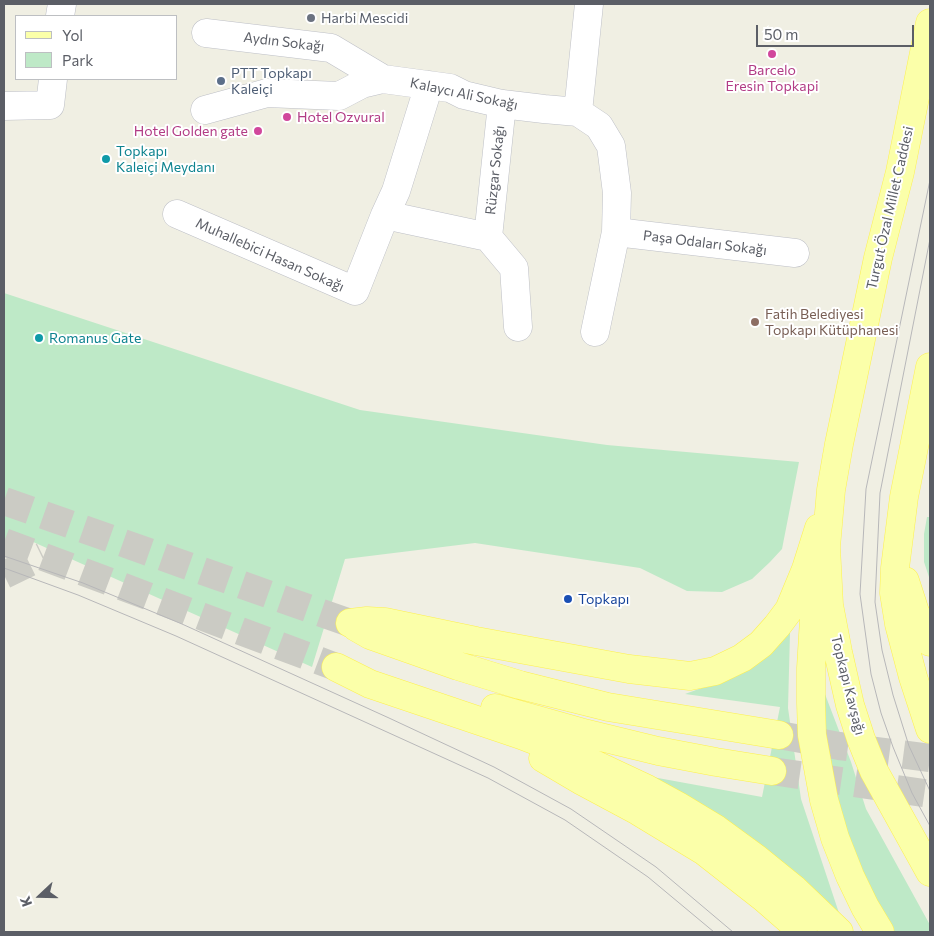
<!DOCTYPE html>
<meta charset="utf-8">
<style>
body{margin:0}
#map{position:relative;width:934px;height:936px;overflow:hidden;background:#f0efe3;font-family:Commissioner,sans-serif}
canvas{display:block}
.frame{position:absolute;inset:0;border:5px solid #5b5e66;pointer-events:none}
.legend{position:absolute;left:15px;top:15px;width:162px;height:65px;box-sizing:border-box;background:#fff;border:1px solid #bdbfc2;margin:0;padding:6px 9px;list-style:none;font-size:15px;color:#5b5e66}
.legend li{display:flex;align-items:center;gap:10px;height:25px}
.legend b{width:25px;border:1px solid #bdbfc2}
.north{position:absolute;left:15px;top:871px;width:50px;height:50px;-webkit-text-stroke:4px #fff;paint-order:stroke;rotate:249deg;font-size:14px;font-weight:700;line-height:20px;text-align:center;color:#5b5e66}
.north::after{content:'';display:block;margin:auto;width:18px;height:22px;background:#5b5e66;clip-path:polygon(50% 0,100% 100%,50% 72%,0 100%)}
.scale{position:absolute;left:756px;top:25px;width:158px;height:22px;box-sizing:border-box;border:2px solid #5b5e66;border-top:0;padding-left:6px;font-size:15px;line-height:18px;white-space:nowrap;color:#5b5e66;-webkit-text-stroke:4px #fff;paint-order:stroke}
</style>
<div id="map">
<canvas width="934" height="936"></canvas>
<div class="frame"></div>
<ul class="legend">
<li><b style="height:6px;background:#fbffa9"></b>Yol</li>
<li><b style="height:14px;background:#bee9c7"></b>Park</li>
</ul>
<div class="north">K</div>
<div class="scale">50 m</div>
</div>
<script>
const ctx = document.querySelector('canvas').getContext('2d');
ctx.lineJoin = 'round';
function fill(path, color) { ctx.fillStyle = color; ctx.fill(path, 'evenodd'); }
const poly = rows => new Path2D(rows.map(r => 'M' + r).join(''));
function strokePath(path, color, width, dash) { ctx.strokeStyle = color; ctx.lineWidth = width; ctx.lineCap = dash ? 'butt' : 'round'; ctx.setLineDash(dash || []); ctx.stroke(path); }
function drawText(font, color, halo, rows, align = 'center') {
  ctx.font = font + ' Commissioner,sans-serif'; ctx.lineWidth = 4; ctx.setLineDash([]); ctx.textBaseline = 'middle'; ctx.strokeStyle = halo; ctx.fillStyle = color; for (const [text, x, y, turn = 0] of rows) {
    ctx.save(); ctx.translate(x, y); ctx.rotate((+turn || 0) * Math.PI / 180); ctx.textAlign = isNaN(turn) ? turn : align; if (halo) ctx.strokeText(text, 0, 0); ctx.fillText(text, 0, 0); ctx.restore();
  }
}
fill(poly([
 [4,293,360,410,607,445,799,462,782,549,770,562,752,579,722,592,687,591,640,568,475,543,345,559,312,667,31,541,4,552],
 [927,517,930,517,930,580,924,562,924,534],
 [780,627,790,633,788,708,801,799,843,925,636,774,762,797,780,707,685,694,721,681],
 [823,689,851,762,866,809,930,925,930,932,893,932,865,884,842,825,826,745]
]), '#bee9c7');
strokePath(poly([
 [4,501,350,623],
 [4,542,336,667],
 [4,575,43,556],
 [779,735,839,746,930,758],
 [772,771,930,794]
]), '#cbcbc4', 28, [28, 14]);
const minor = poly([
 [60,16,62,4],
 [206,33,331,48,383,79],
 [4,106,50,105,53,79],
 [205,110,267,93,339,96,362,84,383,79,450,88,464,95,502,104,544,109,578,112],
 [578,112,599,126,611,146,617,193,616,232,595,332],
 [578,112,589,4],
 [177,214,355,291,385,215,396,191,429,85],
 [385,215,488,237,514,268,518,327],
 [616,232,795,253],
 [488,237,502,104]
]);
const major = poly([
 [930,23,900,172,878,258,839,444,831,490,826,547,829,605,838,652,850,705,861,739,874,771,930,872],
 [930,367,904,497,895,568,894,593,899,624,913,677,930,729],
 [905,581,915,612,930,642],
 [820,589,814,619,811,668,811,703,812,735,824,800,835,838,850,876,865,907,880,932],
 [350,623,367,621,385,622,476,641,629,669,690,676,715,671,742,658,761,644,777,626,789,610,806,569,819,528],
 [356,627,370,635,458,666,520,685,608,707,779,735],
 [336,667,370,684,521,735,583,759,647,789,678,806,716,829,757,859,794,889,839,932],
 [495,708,580,732,658,751,716,762,772,771],
 [543,758,582,781,638,811,704,851,764,898,803,932]
]);
strokePath(minor, '#bdbfc6', 29);
strokePath(major, '#fdf04f', 29);
strokePath(minor, '#fff', 28);
strokePath(major, '#fbffa9', 28);
strokePath(poly([
 [930,180,866,489,860,594,871,674,881,713,893,747,912,793,930,826],
 [930,239,880,493,875,602,882,650,893,695,909,746,930,791],
 [4,556,83,583,182,624,389,718,494,767,571,809,656,867,733,932],
 [4,568,78,595,176,636,488,778,565,820,648,877,714,932]
]), '#b7b7b9', 1);
for (const [x, y, r, color] of [
 [311,18,5,"#6b7280"],
 [772,54,5,"#d1479c"],
 [221,81,5,"#5c6f8a"],
 [287,117,5,"#d1479c"],
 [258,131,5,"#d1479c"],
 [106,159,5,"#0f9aa8"],
 [755,322,5,"#8d6e63"],
 [39,338,5,"#0f9aa8"],
 [568,599,5,"#1a4fb4"]
]) { const dot = new Path2D(); dot.arc(x, y, r, 0, 2 * Math.PI); ctx.fillStyle = color; ctx.fill(dot); strokePath(dot, '#fff', 2); }
drawText('14px', '#5b616d', '#fff', [
 ["Harbi Mescidi",321,18]
], 'left');
drawText('14px', '#5b5e66', '#fff', [
 ["Aydın Sokağı",284,42,7],
 ["Kalaycı Ali Sokağı",464,94,12],
 ["Rüzgar Sokağı",495,170,-84],
 ["Turgut Özal Millet Caddesi",890,208,-77],
 ["Paşa Odaları Sokağı",705,243,7],
 ["Muhallebici Hasan Sokağı",270,255,24],
 ["Topkapı Kavşağı",848,685,76]
]);
drawText('14px', '#b23c85', '#fff', [
 ["Barcelo",772,70],
 ["Eresin Topkapi",772,86],
 ["Hotel Ozvural",297,117,"left"],
 ["Hotel Golden gate",248,131,"right"]
]);
drawText('14px', '#4e5e75', '#fff', [
 ["PTT Topkapı",231,73],
 ["Kaleiçi",231,89]
], 'left');
drawText('14px', '#0d838f', '#fff', [
 ["Topkapı",116,151],
 ["Kaleiçi Meydanı",116,167],
 ["Romanus Gate",49,338]
], 'left');
drawText('14px', '#785e54', '#fff', [
 ["Fatih Belediyesi",765,314],
 ["Topkapı Kütüphanesi",765,330]
], 'left');
drawText('14px', '#164399', '#fff', [
 ["Topkapı",578,599]
], 'left');
</script>
